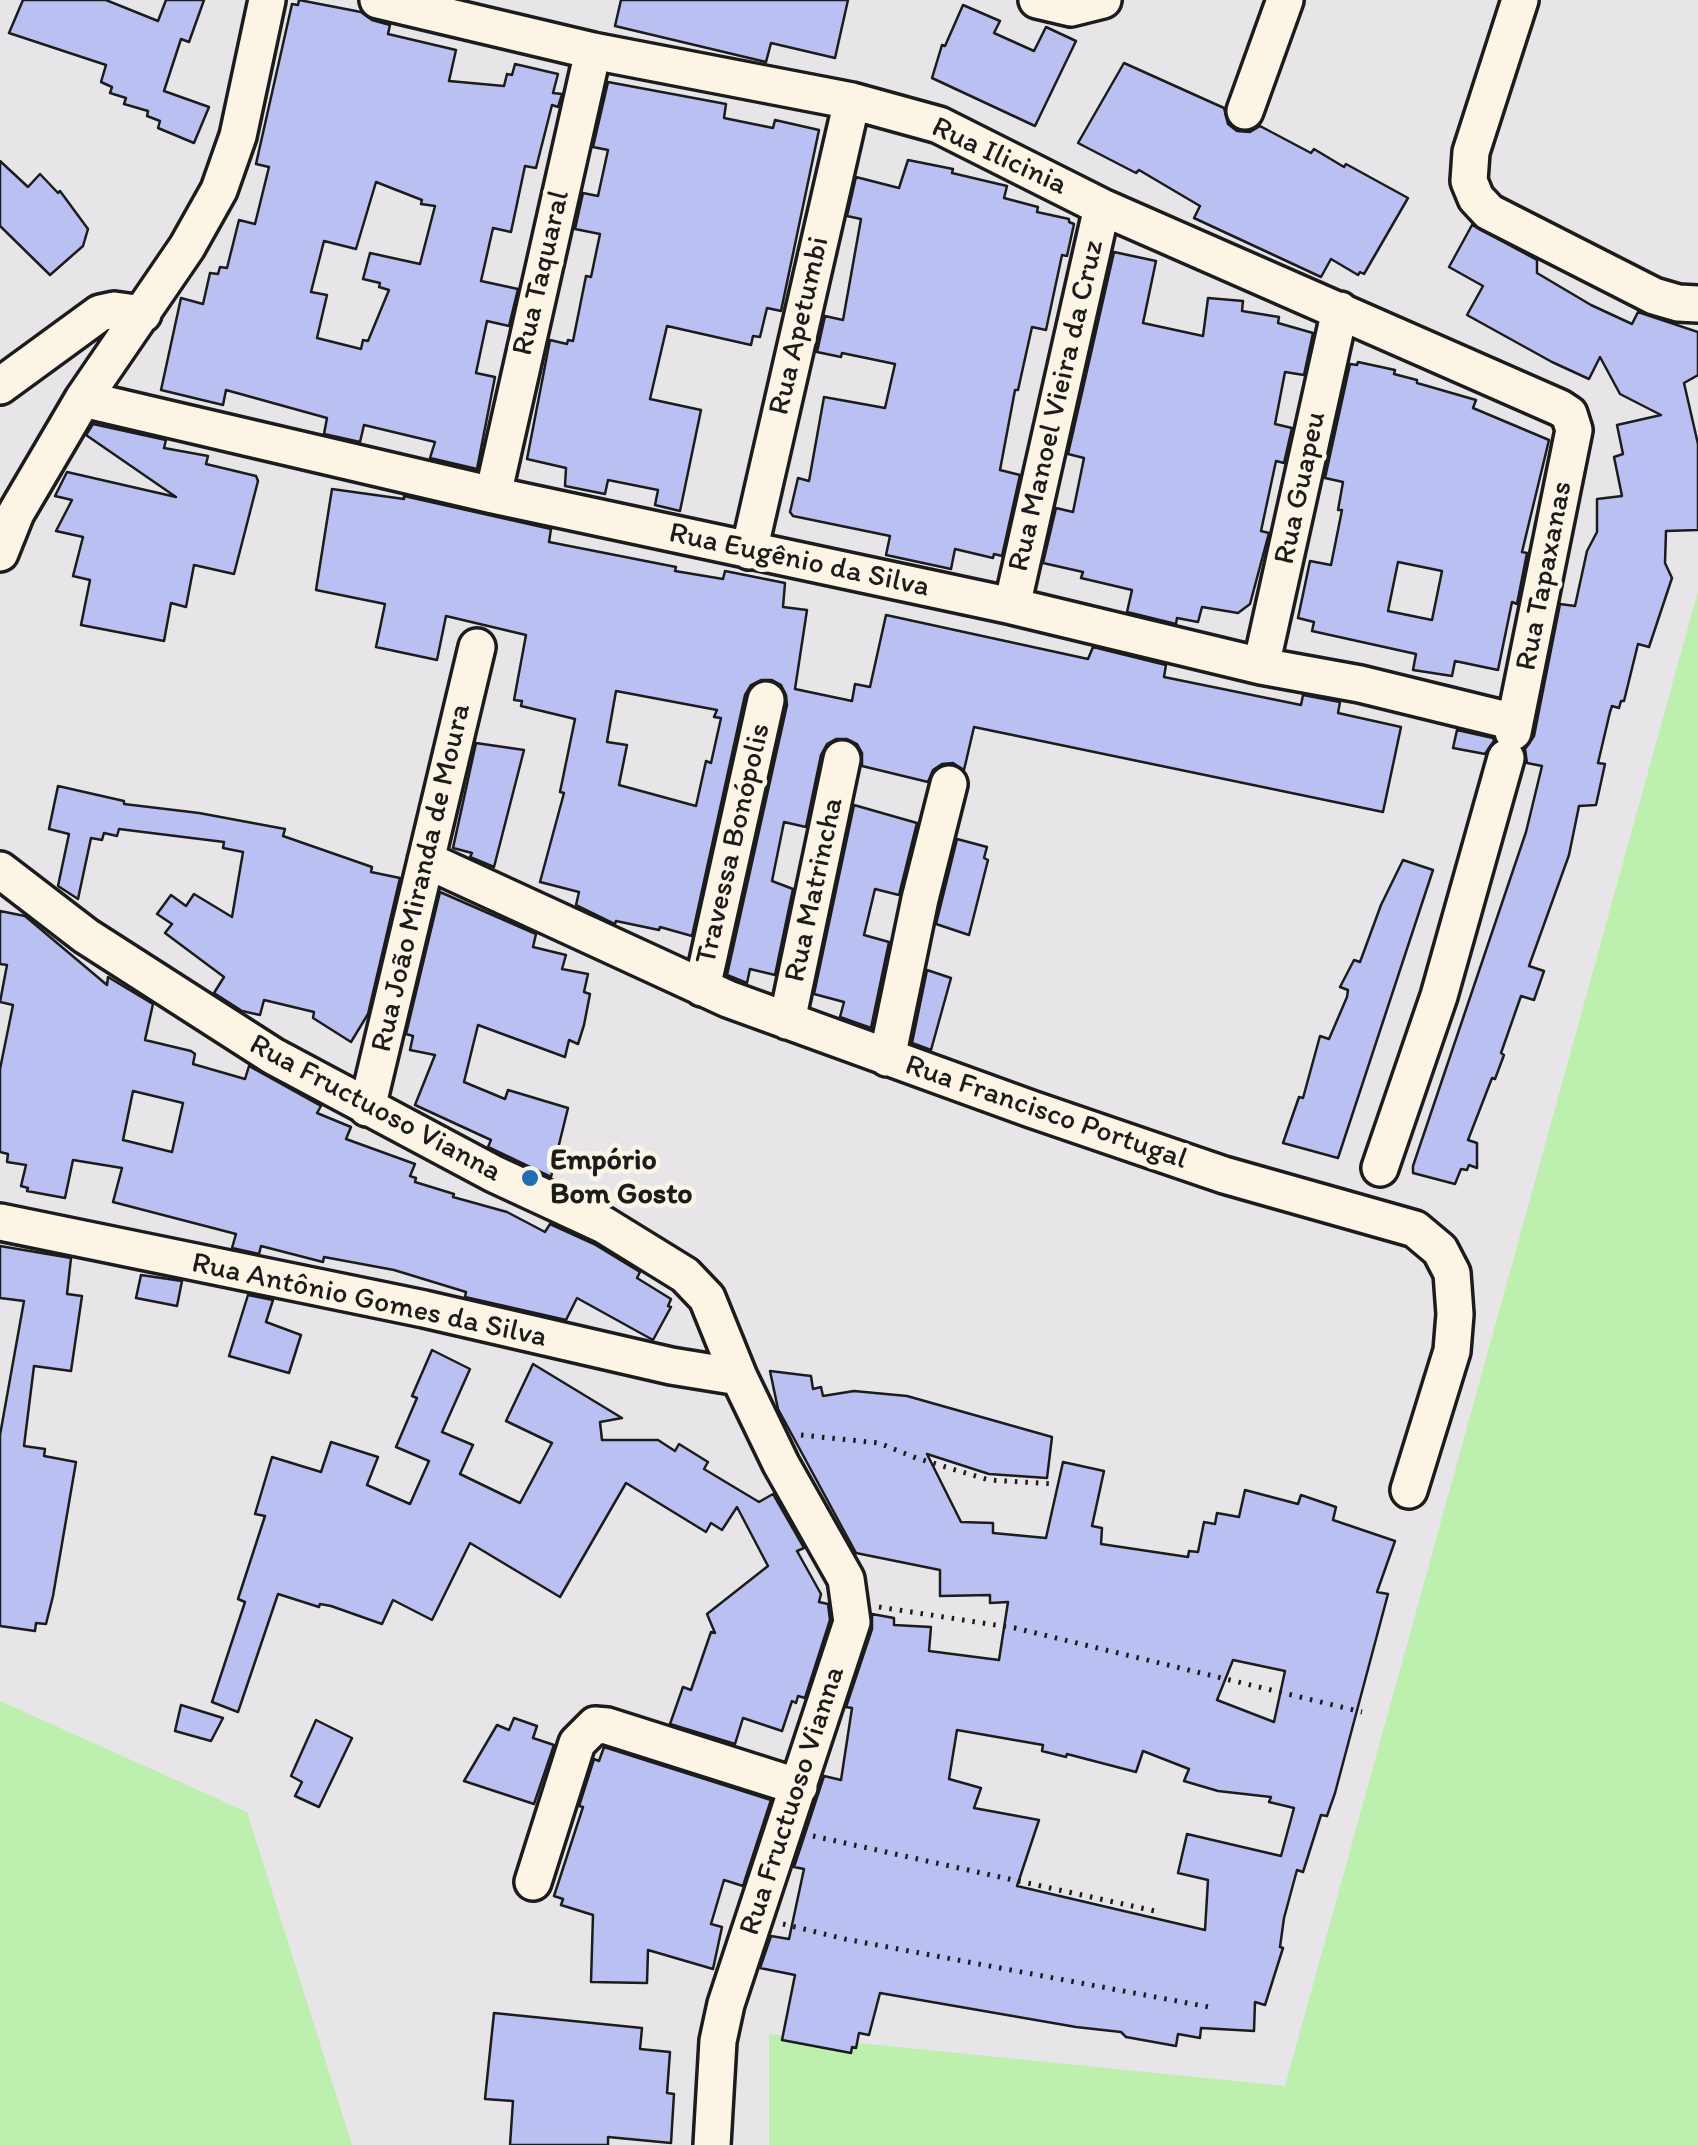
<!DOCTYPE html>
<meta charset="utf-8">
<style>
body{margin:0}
canvas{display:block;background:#e8e5e9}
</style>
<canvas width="1698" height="2145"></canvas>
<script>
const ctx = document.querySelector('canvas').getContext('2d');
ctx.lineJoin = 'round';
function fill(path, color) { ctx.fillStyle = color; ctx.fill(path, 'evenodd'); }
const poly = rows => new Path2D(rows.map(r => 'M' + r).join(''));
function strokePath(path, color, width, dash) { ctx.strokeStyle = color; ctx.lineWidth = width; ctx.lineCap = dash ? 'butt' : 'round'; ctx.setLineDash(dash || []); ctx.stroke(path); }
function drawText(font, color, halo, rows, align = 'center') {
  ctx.font = font + ' Itim,sans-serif'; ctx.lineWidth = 9; ctx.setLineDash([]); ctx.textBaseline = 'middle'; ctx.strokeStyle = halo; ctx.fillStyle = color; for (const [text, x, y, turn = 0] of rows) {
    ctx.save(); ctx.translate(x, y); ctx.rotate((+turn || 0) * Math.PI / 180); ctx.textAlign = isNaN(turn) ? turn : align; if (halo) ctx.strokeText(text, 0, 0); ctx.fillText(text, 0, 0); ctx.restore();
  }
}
fill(poly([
 [1698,591,1698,2145,769,2145,769,2034,1285,2086],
 [0,1701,247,1812,352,2145,0,2145]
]), '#bdefae');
const building = poly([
 [23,0,106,0,158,21,166,0,204,0,189,42,181,39,164,91,209,107,194,143,158,128,160,121,147,116,148,111,124,104,126,98,110,93,112,87,101,82,106,65,9,33,23,0],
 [299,0,361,12,372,20,390,25,388,34,456,50,449,81,504,86,507,74,512,75,515,64,558,74,553,93,562,94,558,107,552,105,536,168,525,166,511,232,493,228,481,281,518,289,509,326,487,321,476,373,495,377,477,469,430,458,435,442,364,425,360,442,324,434,327,418,226,390,223,405,161,390,181,298,203,304,210,273,218,274,220,267,227,268,239,220,255,224,269,167,256,164,292,4,298,5,299,0],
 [376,182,422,200,421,204,435,206,420,264,370,253,363,279,380,283,379,287,389,290,368,341,363,340,361,349,317,338,327,295,311,292,324,241,356,249,376,182],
 [621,0,848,0,835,58,771,43,766,62,615,26,621,0],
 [963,5,1000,21,994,33,1034,51,1046,27,1076,41,1035,126,932,78,942,45,945,46,963,5],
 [1124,63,1224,108,1228,124,1237,131,1250,132,1260,126,1311,153,1314,149,1344,167,1346,164,1408,198,1364,274,1360,272,1358,275,1331,259,1321,277,1194,218,1200,206,1139,170,1136,173,1078,143,1124,63],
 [608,82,726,104,724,118,773,128,775,120,819,130,781,311,767,308,760,337,753,336,751,345,667,326,650,399,701,410,680,511,655,505,658,490,608,480,605,494,565,486,566,468,527,459,550,340,567,344,568,340,573,341,586,276,591,277,600,234,575,229,583,193,598,196,608,150,593,147,608,82],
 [908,160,953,169,952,173,1007,186,1004,198,1038,207,1037,212,1069,219,1069,222,1074,224,1067,256,1062,255,1046,330,1032,327,1018,390,1015,390,1000,470,1020,475,1002,556,994,554,993,558,955,549,951,569,886,555,890,536,793,516,790,512,798,478,809,481,824,397,885,408,895,364,842,353,841,357,817,352,825,316,843,320,861,219,847,216,856,177,899,188,908,160],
 [0,161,28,187,40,174,58,193,60,191,88,229,83,246,50,275,0,226,0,161],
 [1472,225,1537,260,1537,273,1591,305,1632,324,1638,312,1698,332,1698,375,1684,383,1698,444,1698,530,1666,531,1665,563,1672,578,1649,647,1638,644,1624,701,1621,701,1619,708,1612,706,1610,712,1598,763,1605,764,1596,805,1579,806,1569,855,1529,966,1544,971,1534,1000,1521,996,1501,1053,1504,1055,1495,1079,1492,1078,1468,1140,1477,1143,1477,1168,1469,1165,1467,1170,1461,1169,1455,1184,1413,1173,1413,1166,1526,832,1542,766,1527,763,1525,749,1534,736,1560,604,1575,606,1587,551,1597,532,1597,499,1622,496,1614,457,1623,454,1617,425,1661,415,1620,394,1600,357,1589,379,1552,362,1467,315,1483,286,1449,267,1472,225],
 [1114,252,1156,261,1143,323,1203,336,1208,298,1243,301,1242,311,1279,317,1278,323,1313,333,1304,375,1285,372,1275,424,1292,428,1284,463,1276,461,1261,531,1269,533,1250,604,1238,613,1202,607,1198,622,1177,618,1176,624,1127,612,1132,590,1081,578,1083,572,1043,563,1056,508,1073,512,1084,458,1068,454,1114,252],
 [1358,362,1395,370,1394,374,1417,380,1417,383,1476,400,1473,408,1549,440,1522,552,1527,553,1517,604,1512,602,1498,670,1455,661,1452,676,1413,670,1416,654,1312,631,1314,622,1298,618,1310,561,1331,565,1342,510,1338,510,1343,482,1325,478,1350,364,1357,365,1358,362],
 [1398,562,1442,571,1432,620,1388,611,1398,562],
 [93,424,166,440,164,448,208,456,206,464,256,476,258,481,234,574,194,565,186,607,171,603,164,641,81,625,90,580,73,576,83,537,56,531,72,500,55,496,67,472,176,497,86,435,93,424],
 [332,489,404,499,404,496,551,529,549,542,676,567,675,571,723,579,725,571,785,583,783,607,807,610,795,689,852,701,855,684,870,687,886,615,1088,659,1093,647,1166,665,1164,677,1301,705,1303,695,1340,702,1338,713,1401,727,1383,812,974,727,964,770,953,763,942,764,933,770,928,782,862,766,862,753,857,744,847,739,836,739,827,744,821,755,806,827,784,822,772,881,793,889,775,975,750,969,747,983,727,975,787,705,786,695,781,685,772,680,761,680,751,685,745,695,692,936,660,927,659,930,616,921,615,924,576,905,579,892,540,882,564,793,560,792,575,719,521,706,522,701,514,700,526,635,446,616,437,660,376,647,385,604,316,590,332,489],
 [616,691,717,710,714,717,721,718,711,763,706,761,696,806,619,785,627,745,607,742,616,691],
 [1457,730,1493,738,1494,741,1485,754,1453,748,1457,730],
 [476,743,524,750,494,867,470,857,472,853,453,848,476,743],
 [58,786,124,801,124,804,199,813,285,829,283,836,372,867,371,872,400,878,368,1014,351,1042,313,1018,314,1012,264,1000,260,1015,242,1011,214,993,224,977,165,933,172,924,157,914,171,895,186,906,194,894,232,917,243,852,223,848,224,842,119,829,117,836,104,833,102,840,91,838,78,899,58,886,69,834,49,829,58,786],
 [854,805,917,823,899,895,875,889,864,935,889,942,871,1028,840,1017,844,1002,814,994,854,805],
 [957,839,987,847,984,858,988,860,969,935,936,924,957,839],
 [1403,860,1433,870,1338,1158,1283,1143,1299,1097,1303,1098,1320,1036,1329,1039,1347,997,1348,990,1340,987,1354,960,1360,962,1381,905,1403,860],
 [440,892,536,934,533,947,566,955,562,969,588,974,584,992,590,994,584,1025,578,1044,569,1040,565,1057,478,1025,464,1082,505,1099,508,1090,568,1108,551,1177,488,1147,491,1140,415,1105,435,1055,410,1050,413,1036,406,1034,440,892],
 [0,911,25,916,107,985,108,977,153,1004,145,1040,191,1051,195,1054,193,1064,245,1079,249,1066,321,1106,317,1113,351,1127,346,1139,415,1164,410,1176,416,1178,415,1182,454,1194,453,1197,507,1212,545,1232,550,1224,594,1244,640,1272,637,1278,671,1299,668,1306,671,1307,653,1340,577,1298,566,1320,465,1297,466,1292,394,1270,324,1257,323,1262,261,1246,259,1254,232,1248,236,1234,113,1202,122,1168,73,1160,65,1198,27,1191,28,1188,21,1186,26,1165,7,1162,8,1154,0,1152,0,1069,13,1005,0,1002,7,965,0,964,0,911],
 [133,1091,183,1103,172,1152,123,1140,133,1091],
 [927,970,951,978,931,1050,912,1043,927,970],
 [0,1246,71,1258,67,1294,82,1296,71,1371,34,1366,24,1446,45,1449,44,1456,76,1462,53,1596,46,1624,36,1623,35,1631,0,1626,0,1435,24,1301,0,1298,0,1246],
 [141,1275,182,1281,177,1306,136,1298,141,1275],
 [248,1295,273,1300,266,1322,301,1335,289,1373,229,1356,248,1295],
 [432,1350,470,1369,442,1432,473,1445,460,1474,520,1503,552,1443,506,1421,533,1364,622,1418,600,1422,602,1440,658,1440,675,1451,679,1444,708,1462,704,1469,759,1502,773,1494,804,1548,797,1551,821,1594,819,1602,828,1604,830,1620,805,1698,798,1696,796,1703,792,1701,782,1731,743,1718,735,1744,670,1724,683,1687,691,1690,711,1632,715,1633,707,1614,768,1566,737,1507,722,1530,711,1523,706,1532,626,1483,560,1597,470,1543,432,1620,393,1600,382,1624,331,1606,320,1604,319,1607,278,1594,238,1712,212,1702,245,1602,238,1599,265,1516,255,1514,272,1457,321,1472,331,1442,378,1457,367,1485,410,1504,429,1461,396,1447,417,1398,412,1396,432,1350],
 [770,1371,811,1376,813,1389,821,1387,823,1396,854,1391,907,1396,1052,1437,1047,1478,989,1474,927,1454,961,1522,993,1523,993,1533,1046,1538,1063,1462,1104,1471,1092,1526,1102,1528,1101,1544,1188,1557,1189,1551,1198,1552,1204,1522,1215,1524,1217,1513,1239,1517,1245,1490,1298,1504,1301,1495,1336,1507,1333,1520,1395,1541,1377,1592,1388,1594,1335,1793,1327,1816,1321,1815,1303,1872,1297,1870,1284,1918,1280,1947,1283,1948,1265,2005,1255,2002,1254,2031,1201,2028,1200,2038,1178,2034,1176,2046,1126,2037,1121,2032,1076,2027,880,1993,869,2035,859,2033,856,2048,852,2047,851,2053,782,2040,795,1975,760,1968,771,1936,789,1939,804,1869,794,1867,824,1776,841,1780,852,1708,846,1707,872,1629,872,1614,894,1618,894,1625,931,1627,929,1651,999,1660,1008,1602,990,1603,990,1595,940,1596,940,1570,856,1553,778,1409,770,1371],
 [1233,1660,1285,1671,1274,1722,1217,1700,1233,1660],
 [957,1730,1043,1745,1042,1751,1066,1757,1067,1754,1136,1772,1143,1751,1189,1769,1184,1781,1218,1791,1271,1797,1269,1802,1294,1808,1281,1856,1187,1834,1178,1873,1208,1880,1205,1930,1017,1886,1039,1820,974,1808,981,1788,949,1779,957,1730],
 [181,1705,223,1718,211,1741,175,1731,181,1705],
 [514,1718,537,1726,533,1738,554,1745,534,1804,464,1781,497,1725,509,1730,514,1718],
 [316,1720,352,1738,319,1807,295,1796,302,1782,291,1776,316,1720],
 [604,1747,771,1800,743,1886,724,1880,711,1924,722,1927,713,1969,648,1950,647,1983,591,1982,593,1915,561,1905,563,1899,554,1896,583,1807,579,1806,594,1759,599,1761,604,1747],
 [494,2013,642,2028,640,2049,670,2052,667,2093,674,2094,671,2143,608,2137,608,2145,510,2145,513,2101,485,2099,494,2013]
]);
fill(building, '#bbc0f2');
strokePath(building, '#1c1c1c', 2.5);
const street = poly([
 [378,0,593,51,852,101,939,125,1102,207,1560,408,1569,414,1574,430,1513,732],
 [1037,0,1071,8,1103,0],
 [1520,0,1471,152,1469,181,1476,198,1489,212,1654,296,1678,303,1698,304],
 [1245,111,1285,0],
 [0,386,100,313,114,310,143,314],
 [83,399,493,495,1012,606,1261,666,1360,684,1515,722],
 [493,495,593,51],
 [749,551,852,101],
 [0,553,16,513,83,399,187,247,219,190,238,136,267,0],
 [1012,606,1102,207],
 [1261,666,1340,310],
 [426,860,728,999,1031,1109,1224,1175,1415,1229,1440,1250,1452,1273,1455,1314,1452,1351,1409,1490],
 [0,870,86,936,273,1056,494,1174,604,1225,685,1275,707,1298,739,1377,781,1464,846,1579,852,1622,726,2004,718,2041,712,2145],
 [702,988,766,700],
 [787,1021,842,759],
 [887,1058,920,899,949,784],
 [367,1108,477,647],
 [1380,1168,1439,996,1506,758],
 [0,1222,424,1309,671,1366,739,1377],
 [533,1882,577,1743,595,1725,607,1726,799,1787]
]);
strokePath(street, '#1c1c1c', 42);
strokePath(poly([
 [801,1435,879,1443,916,1458,989,1480,1055,1484],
 [879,1607,1015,1628,1362,1712],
 [813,1836,1155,1911],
 [783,1924,845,1939,1209,2007]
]), '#1c1c1c', 5, [2.5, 8]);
strokePath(street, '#fcf5e5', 35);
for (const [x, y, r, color] of [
 [530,1178,10,"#1f6fb2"]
]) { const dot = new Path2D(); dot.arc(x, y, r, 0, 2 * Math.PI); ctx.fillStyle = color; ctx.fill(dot); strokePath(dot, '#fcf5e5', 4); }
drawText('30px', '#1c1c1c', '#fcf5e5', [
 ["Rua Ilicinia",999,157,25],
 ["Rua Taquaral",542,273,-77],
 ["Rua Apetumbi",800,326,-77],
 ["Rua Manoel Vieira da Cruz",1057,406,-77],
 ["Rua Guapeu",1301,488,-78],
 ["Rua Eugênio da Silva",799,561,12],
 ["Rua Tapaxanas",1545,576,-79],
 ["Travessa Bonópolis",734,844,-77],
 ["Rua João Miranda de Moura",422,878,-77],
 ["Rua Matrincha",815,890,-78],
 ["Rua Fructuoso Vianna",375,1109,28],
 ["Rua Francisco Portugal",1046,1113,19],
 ["Rua Antônio Gomes da Silva",369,1301,12],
 ["Rua Fructuoso Vianna",793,1801,-72]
]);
drawText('bold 30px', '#1c1c1c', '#fcf5e5', [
 ["Empório",550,1161],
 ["Bom Gosto",550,1195]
], 'left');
</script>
